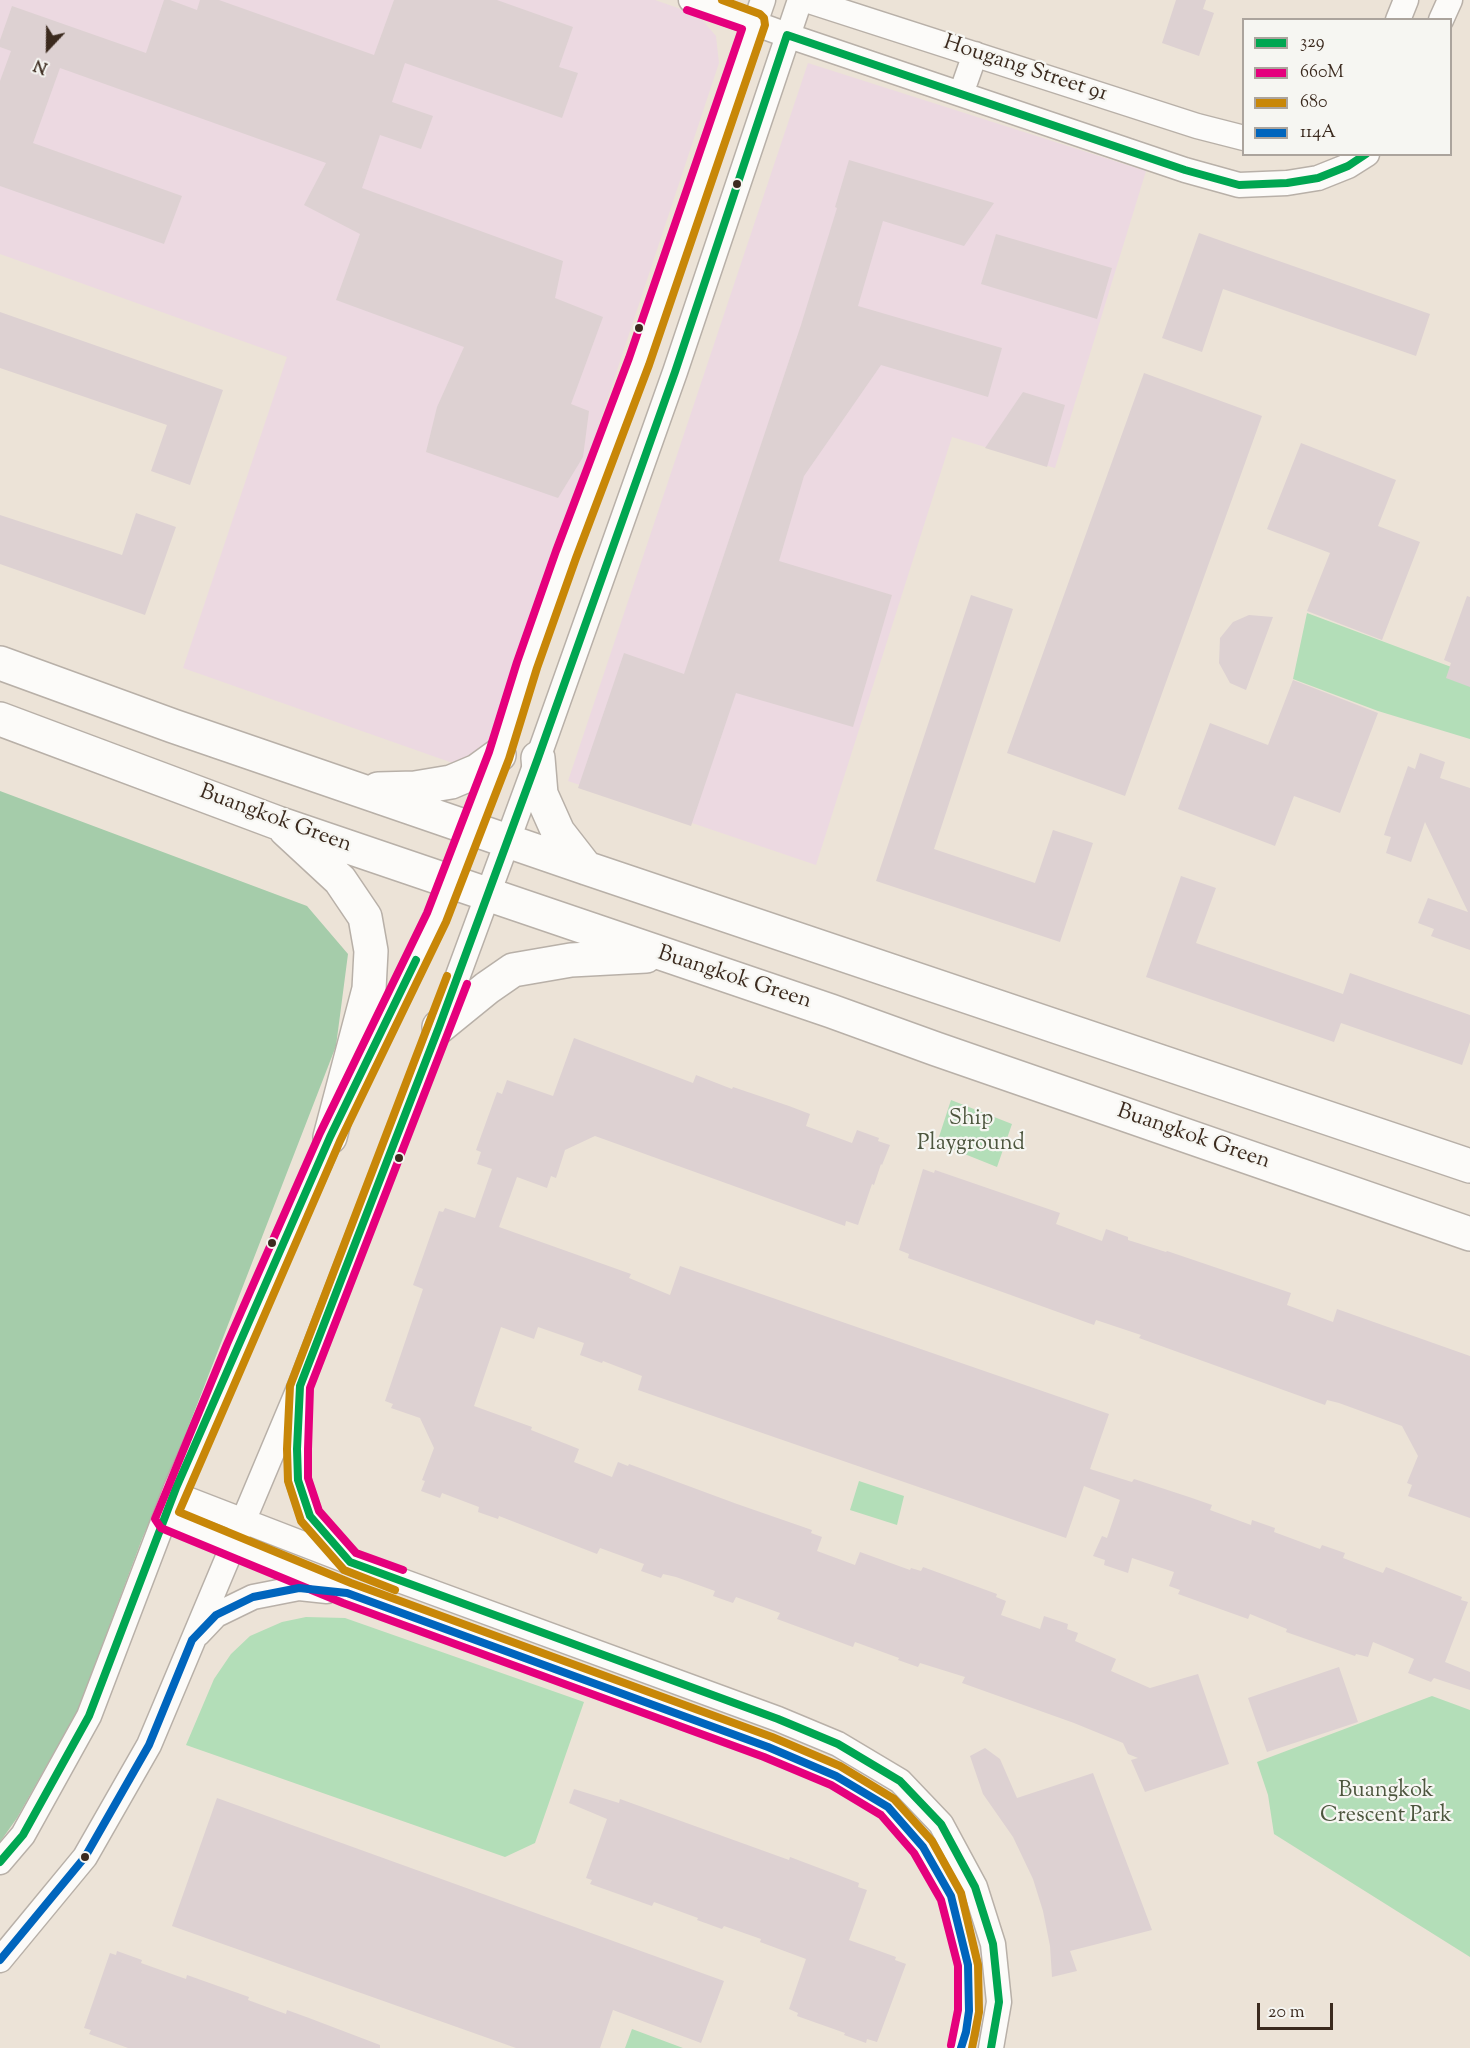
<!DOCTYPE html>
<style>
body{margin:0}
#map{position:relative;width:1470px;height:2048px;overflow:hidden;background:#ece3d7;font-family:"Sorts Mill Goudy",serif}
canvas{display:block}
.legend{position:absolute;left:1242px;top:18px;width:210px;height:138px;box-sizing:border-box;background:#f6f6f2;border:2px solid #aba49d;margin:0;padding:8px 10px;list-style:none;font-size:18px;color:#3b2a1e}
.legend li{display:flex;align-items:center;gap:12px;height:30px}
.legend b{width:30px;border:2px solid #aba49d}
.north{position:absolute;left:18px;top:18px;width:60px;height:60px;-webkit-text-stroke:4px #f6f6f2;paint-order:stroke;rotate:202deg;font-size:16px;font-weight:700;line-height:24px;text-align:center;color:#3b2a1e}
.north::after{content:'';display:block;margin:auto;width:21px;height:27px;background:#3b2a1e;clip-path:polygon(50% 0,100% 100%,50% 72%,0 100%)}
.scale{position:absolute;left:1257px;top:2003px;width:76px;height:27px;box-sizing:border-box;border:3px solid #3b2a1e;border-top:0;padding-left:8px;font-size:18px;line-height:21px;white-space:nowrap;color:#3b2a1e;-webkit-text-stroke:4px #f6f6f2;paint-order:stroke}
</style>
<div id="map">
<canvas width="1470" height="2048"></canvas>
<ul class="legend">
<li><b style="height:8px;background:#00a651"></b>329</li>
<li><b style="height:8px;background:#e5007d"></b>660M</li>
<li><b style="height:8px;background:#c88708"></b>680</li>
<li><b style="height:8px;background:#0065bd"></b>114A</li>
</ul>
<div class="north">N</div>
<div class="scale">20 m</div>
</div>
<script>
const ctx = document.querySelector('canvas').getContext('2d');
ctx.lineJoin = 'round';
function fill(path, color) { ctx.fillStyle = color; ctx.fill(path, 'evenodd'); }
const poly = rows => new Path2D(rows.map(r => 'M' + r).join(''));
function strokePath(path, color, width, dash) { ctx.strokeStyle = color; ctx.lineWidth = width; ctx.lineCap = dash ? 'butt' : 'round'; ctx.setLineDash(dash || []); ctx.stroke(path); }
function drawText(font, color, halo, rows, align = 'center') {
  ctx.font = font + ' "Sorts Mill Goudy",serif'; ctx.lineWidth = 4.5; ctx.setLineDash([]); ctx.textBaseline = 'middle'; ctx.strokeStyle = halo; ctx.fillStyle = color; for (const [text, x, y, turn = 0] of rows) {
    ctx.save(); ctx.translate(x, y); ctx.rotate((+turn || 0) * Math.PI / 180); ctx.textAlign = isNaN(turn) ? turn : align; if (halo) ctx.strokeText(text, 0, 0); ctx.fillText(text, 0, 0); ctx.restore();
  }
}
fill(poly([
 [0,0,655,0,698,15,716,36,719,63,489,756,464,767,183,668,287,357,0,254],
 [808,63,1146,171,1055,468,952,437,816,865,568,781]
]), '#ecd9e1');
fill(poly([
 [1307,613,1470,674,1470,739,1378,711,1293,679],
 [951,1100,1012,1124,997,1167,937,1143],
 [859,1481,904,1496,897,1525,850,1510],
 [306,1617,345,1618,584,1702,535,1843,505,1857,186,1745,214,1679,231,1654,250,1636,282,1622],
 [1432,1696,1470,1710,1470,1957,1274,1834,1268,1795,1257,1762],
 [632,2029,683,2048,625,2048]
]), '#b3deb8');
fill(poly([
 [0,791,307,906,348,954,336,1046,171,1472,142,1539,78,1710,17,1818,0,1842]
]), '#a5ccaa');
fill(poly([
 [164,0,170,0,197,10,200,0,219,0,374,55,394,0,497,0,573,27,559,67,578,73,562,118,405,63,392,102,433,116,421,149,380,135,362,188,563,261,555,298,603,317,571,404,589,411,583,457,558,498,426,452,437,407,464,347,336,300,360,234,304,205,326,163,60,68,33,143,182,196,164,244,0,186,0,81,11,51,0,47,0,40,12,6,146,53],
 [1176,0,1206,0,1203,9,1214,13,1199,56,1162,43],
 [849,160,994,203,964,246,883,221,858,306,1002,348,988,397,881,365,804,476,779,561,892,595,853,727,736,693,691,826,578,788,624,653,684,674,801,325,837,208,835,207],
 [1199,233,1430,314,1416,356,1223,289,1202,352,1162,338],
 [996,234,1112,268,1097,319,981,284],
 [0,312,223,390,190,485,151,471,167,425,0,368],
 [1144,373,1262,416,1125,796,1007,753],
 [1023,392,1065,405,1047,467,985,448],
 [1301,443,1396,480,1378,526,1420,542,1382,640,1307,611,1330,553,1267,529],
 [136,513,176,527,145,615,0,564,0,515,122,555],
 [971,595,1013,609,934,849,1035,883,1053,830,1093,843,1060,942,876,881],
 [1467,596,1470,597,1470,687,1446,678,1451,663,1444,660],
 [1249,615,1273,617,1246,690,1230,683,1219,663,1220,638,1233,622],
 [1293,680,1378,713,1340,813,1294,796,1275,846,1178,809,1210,723,1268,745],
 [1420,753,1445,762,1440,778,1470,788,1470,950,1431,936,1434,929,1418,923,1428,898,1468,912,1425,822,1411,862,1386,853,1391,837,1384,835,1390,817,1408,766,1415,769],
 [1181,876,1216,888,1196,943,1343,994,1350,973,1470,1015,1470,1042,1462,1065,1341,1023,1334,1042,1146,977],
 [574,1038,693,1083,696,1075,732,1089,733,1087,789,1106,810,1114,806,1126,852,1143,857,1130,879,1138,878,1141,890,1145,882,1165,881,1164,874,1185,872,1184,858,1225,846,1221,845,1226,595,1136,565,1150,556,1178,551,1176,547,1188,517,1177,499,1227,631,1274,629,1278,670,1295,680,1266,1109,1414,1090,1469,1132,1482,1134,1479,1189,1497,1212,1505,1210,1510,1251,1525,1252,1520,1275,1528,1274,1532,1320,1549,1322,1545,1345,1553,1343,1558,1383,1573,1386,1567,1462,1597,1461,1600,1468,1602,1445,1662,1470,1672,1470,1690,1434,1678,1431,1682,1408,1673,1414,1659,1373,1642,1368,1657,1356,1654,1355,1656,1286,1632,1287,1629,1250,1614,1248,1619,1178,1594,1180,1590,1169,1586,1174,1572,1132,1558,1128,1573,1104,1565,1105,1560,1093,1556,1102,1536,1107,1538,1120,1500,1084,1486,1066,1538,638,1390,642,1376,603,1361,602,1363,580,1355,584,1343,538,1327,534,1339,501,1327,474,1406,532,1427,531,1430,579,1449,574,1462,612,1477,618,1462,628,1466,629,1464,737,1504,812,1530,811,1533,822,1537,817,1551,855,1565,860,1552,910,1570,911,1568,921,1571,923,1567,997,1594,996,1597,1006,1601,1001,1615,1040,1629,1044,1616,1068,1624,1067,1629,1078,1633,1075,1641,1116,1659,1111,1671,1150,1688,1198,1674,1229,1764,1145,1792,1131,1760,1138,1758,1128,1754,1123,1743,1074,1723,962,1683,965,1677,920,1663,918,1667,898,1660,899,1658,855,1642,853,1647,777,1619,780,1613,736,1597,733,1603,713,1596,715,1591,676,1577,663,1574,661,1578,641,1571,644,1564,600,1548,597,1554,499,1516,498,1519,478,1512,479,1507,442,1493,440,1498,421,1491,425,1481,422,1480,434,1448,420,1418,391,1408,393,1404,385,1401,423,1289,413,1285,439,1211,443,1212,445,1208,475,1218,492,1169,477,1164,481,1152,476,1150,497,1092,502,1094,507,1080,553,1096],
 [923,1169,934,1173,935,1170,1060,1213,1056,1224,1102,1241,1106,1229,1128,1237,1128,1240,1166,1252,1167,1251,1291,1293,1287,1305,1333,1322,1337,1309,1470,1356,1470,1518,1408,1496,1412,1485,1407,1483,1418,1456,1402,1426,1339,1403,1327,1400,1325,1405,1139,1338,1141,1335,1096,1320,1094,1325,908,1258,909,1254,899,1250],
 [1339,1667,1358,1722,1267,1752,1248,1698],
 [985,1748,1000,1759,1017,1798,1093,1773,1152,1930,1070,1951,1077,1971,1052,1977,1050,1946,1043,1911,1033,1879,1013,1837,983,1794,970,1756],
 [574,1789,619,1803,620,1799,789,1860,790,1857,859,1883,858,1887,867,1890,849,1940,896,1957,895,1960,906,1964,877,2042,867,2039,866,2043,844,2035,845,2033,797,2016,798,2013,789,2009,806,1959,760,1942,761,1939,724,1926,722,1929,697,1920,698,1918,654,1902,652,1906,590,1884,592,1880,586,1878,607,1819,569,1803],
 [217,1798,724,1981,701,2043,613,2010,600,2048,516,2048,172,1926],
 [117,1951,142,1960,141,1963,186,1979,187,1975,249,1997,248,2000,286,2014,287,2010,309,2018,380,2045,380,2048,128,2048,89,2034,91,2030,84,2028,110,1953,116,1955]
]), '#ddd1d2');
const minor = poly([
 [691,0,795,38,1185,170,1239,185,1287,183,1318,178,1348,166,1367,154],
 [806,0,1197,126,1244,138],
 [1398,20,1406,0],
 [1441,20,1450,0],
 [961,94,975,54],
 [353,1090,437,917,499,755,527,665,566,554,639,362,763,0],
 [299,1401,297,1449,298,1480,310,1516,348,1560],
 [174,1494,350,1562,778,1719,838,1744,900,1781,941,1824,975,1887,993,1944,999,2002,991,2048],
 [165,1518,347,1593,768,1747,836,1776,888,1807,923,1847,951,1896,968,1965,969,2011,966,2032,961,2048],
 [198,1634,216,1615,253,1597,299,1588,327,1591],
 [0,1862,23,1835,89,1716,176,1488,337,1124],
 [0,1960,85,1857,149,1745,300,1386,439,1027,538,758,675,372,800,0]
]);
const primary = poly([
 [0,663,173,726,586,868,1470,1166],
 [0,719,278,823,831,1011,936,1049,1470,1234],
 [538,758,541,794,558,832,586,868],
 [378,789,415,788,451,782,477,771,499,755],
 [286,830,340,880,365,917,371,951,369,989,330,1137],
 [439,1027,487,988,513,970,571,960,646,956]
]);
strokePath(minor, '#b8b0a8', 27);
strokePath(primary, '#b8b0a8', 36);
strokePath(minor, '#fcfbf9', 24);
strokePath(primary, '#fcfbf9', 33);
strokePath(poly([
 [0,1862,23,1835,89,1716,176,1488,330,1137,416,960],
 [991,2048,999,2002,993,1944,975,1887,941,1824,900,1781,838,1744,778,1719,350,1562,310,1516,298,1480,297,1449,300,1386,439,1027,538,758,675,372,787,35,1185,170,1239,185,1287,183,1318,178,1348,166,1366,154]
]), '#00a651', 8);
strokePath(poly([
 [687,10,742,29,629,358,556,551,517,662,489,752,427,913,320,1133,227,1344,155,1519,161,1528,343,1603,764,1757,831,1785,881,1815,914,1853,941,1900,958,1966,958,2010,951,2045],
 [403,1570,356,1553,319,1511,308,1478,308,1449,310,1388,467,984]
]), '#e5007d', 8);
strokePath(poly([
 [722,0,760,14,764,18,765,25,649,365,576,558,537,668,509,759,446,922,340,1141,179,1512,351,1583,772,1737,840,1766,894,1799,932,1841,961,1893,978,1965,979,2012,972,2048],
 [395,1590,344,1570,301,1521,288,1481,287,1449,290,1386,447,976]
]), '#c88708', 8);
strokePath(poly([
 [0,1960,85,1857,149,1745,192,1640,216,1615,253,1597,299,1588,347,1593,768,1747,836,1776,888,1807,923,1847,951,1896,968,1965,969,2011,966,2032,961,2048]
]), '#0065bd', 8);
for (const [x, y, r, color] of [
 [737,184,5,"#3b2a1e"],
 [639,328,5,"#3b2a1e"],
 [399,1158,5,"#3b2a1e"],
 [272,1243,5,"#3b2a1e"],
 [85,1857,5,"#3b2a1e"]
]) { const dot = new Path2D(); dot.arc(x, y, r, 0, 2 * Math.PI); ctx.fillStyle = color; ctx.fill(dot); strokePath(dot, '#f6f6f2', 2); }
drawText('22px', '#3b2a1e', '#f6f6f2', [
 ["Hougang Street 91",1025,70,18],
 ["Buangkok Green",275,820,20],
 ["Buangkok Green",734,979,18],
 ["Buangkok Green",1193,1138,19]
]);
drawText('22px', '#4d563e', '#f6f6f2', [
 ["Ship",971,1120],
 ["Playground",971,1145],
 ["Buangkok",1386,1792],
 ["Crescent Park",1386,1817]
]);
</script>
